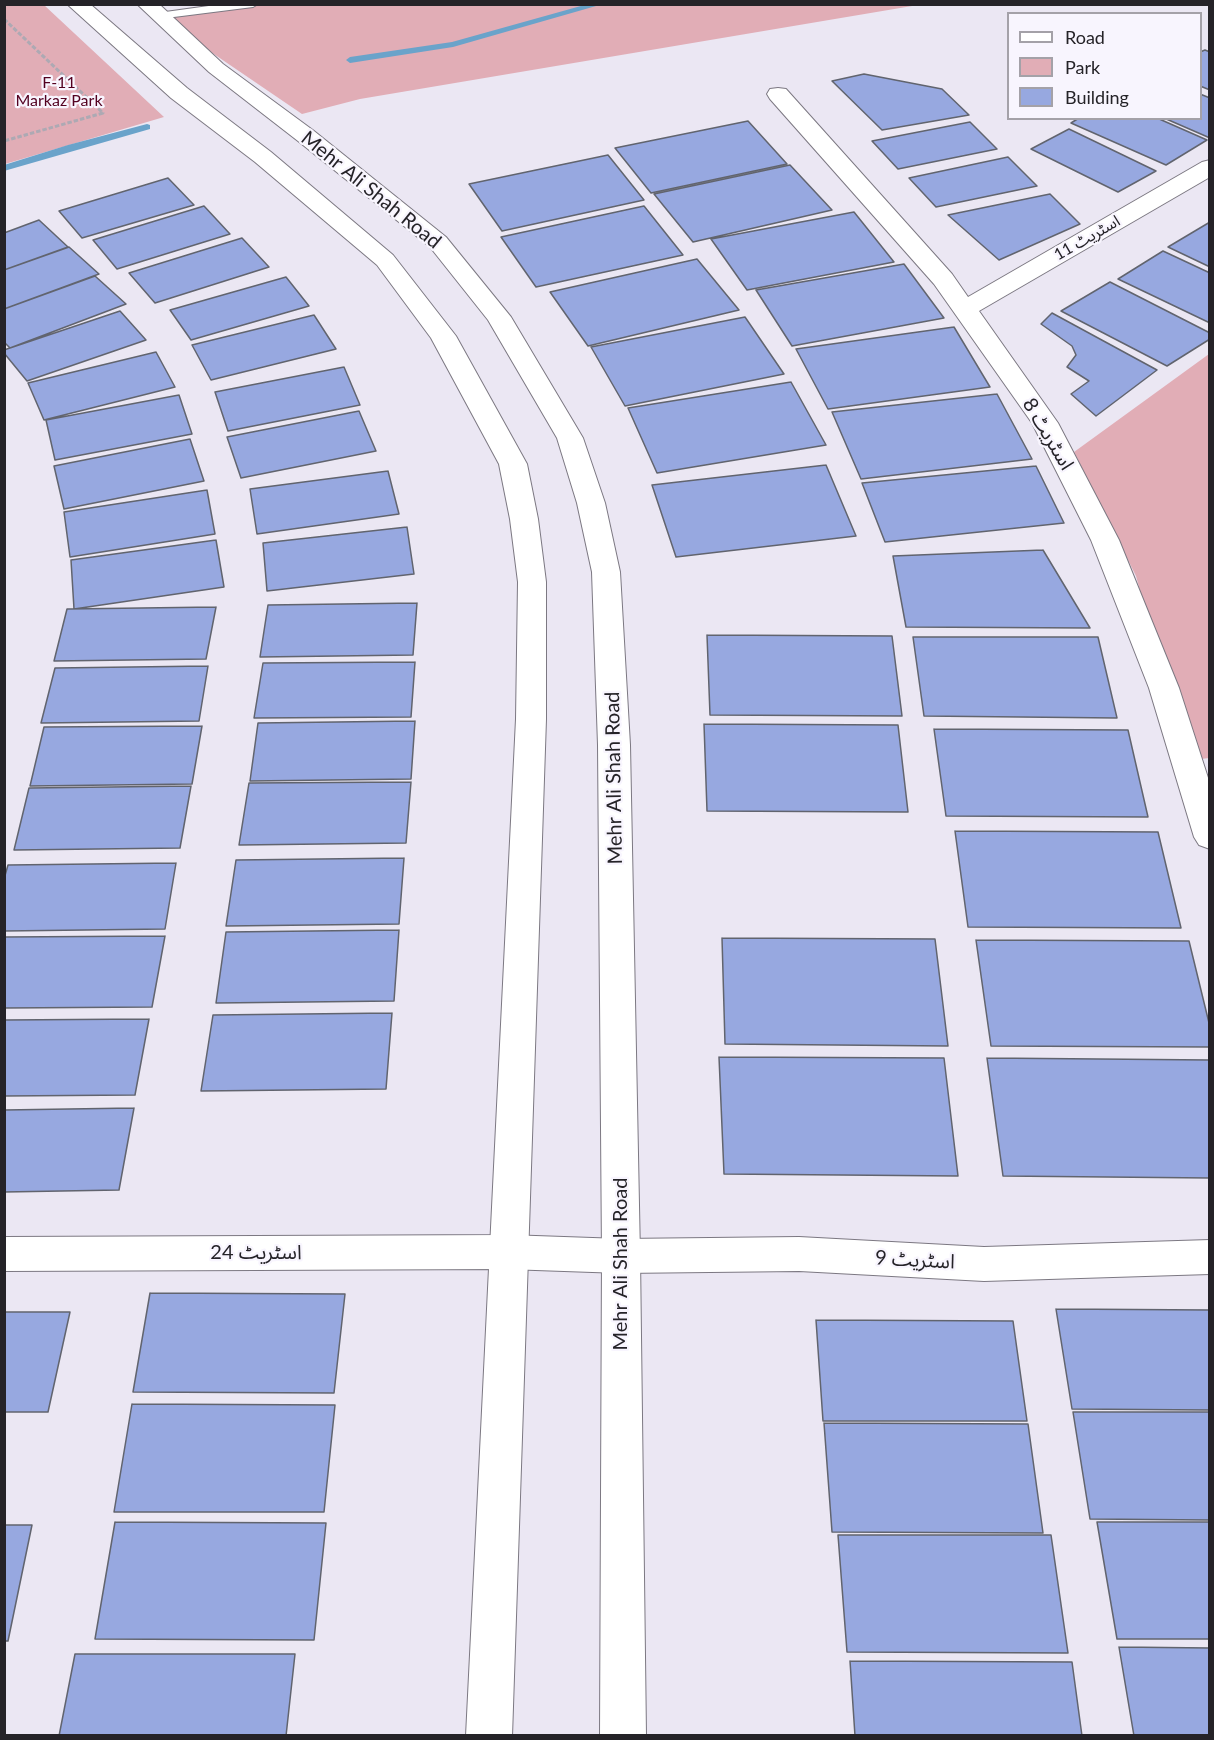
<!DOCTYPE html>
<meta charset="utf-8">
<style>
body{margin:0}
#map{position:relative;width:1214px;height:1740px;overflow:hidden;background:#ebe7f3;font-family:Lato,sans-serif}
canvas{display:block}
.frame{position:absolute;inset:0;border:6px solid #252328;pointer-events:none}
.legend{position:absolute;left:1007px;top:12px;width:195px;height:108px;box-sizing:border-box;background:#f8f5fe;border:2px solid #a4a1a8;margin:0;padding:8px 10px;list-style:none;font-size:18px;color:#252328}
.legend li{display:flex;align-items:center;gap:12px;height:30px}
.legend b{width:30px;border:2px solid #a4a1a8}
</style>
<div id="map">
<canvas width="1214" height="1740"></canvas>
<div class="frame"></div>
<ul class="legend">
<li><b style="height:8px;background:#fff"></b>Road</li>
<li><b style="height:16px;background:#e1adb6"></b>Park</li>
<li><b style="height:16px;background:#97a8e0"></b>Building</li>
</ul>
</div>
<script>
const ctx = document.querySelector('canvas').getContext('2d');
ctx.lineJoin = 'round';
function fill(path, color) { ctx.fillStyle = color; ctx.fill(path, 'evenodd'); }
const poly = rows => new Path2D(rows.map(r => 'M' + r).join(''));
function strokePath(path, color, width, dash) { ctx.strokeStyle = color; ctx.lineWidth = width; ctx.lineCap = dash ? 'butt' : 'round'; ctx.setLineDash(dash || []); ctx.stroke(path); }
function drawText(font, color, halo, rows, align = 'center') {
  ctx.font = font + ' Lato,"Noto Sans Arabic",sans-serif'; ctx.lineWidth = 4.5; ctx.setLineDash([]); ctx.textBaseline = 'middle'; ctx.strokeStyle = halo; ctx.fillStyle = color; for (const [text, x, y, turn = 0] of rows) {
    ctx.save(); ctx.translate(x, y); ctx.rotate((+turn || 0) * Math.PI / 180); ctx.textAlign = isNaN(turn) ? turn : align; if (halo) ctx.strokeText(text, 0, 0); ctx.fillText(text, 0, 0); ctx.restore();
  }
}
fill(poly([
 [5,4,44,5,164,117,5,164],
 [274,4,918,5,360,99,302,114,158,16],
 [1209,354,1209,758,1186,761,1136,576,1074,452]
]), '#e1adb6');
fill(poly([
 [588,4,603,4,453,47,350,63,346,60,350,57,452,42,588,4],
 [147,124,150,125,150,129,4,171,4,165,68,145,147,124]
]), '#6aa3ca');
const building = poly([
 [1205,50,1210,52,1210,90,1200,86,1200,52,1205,50],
 [864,74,942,89,969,115,882,130,832,81,864,74],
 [1200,94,1210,98,1210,138,1164,118,1200,118,1200,94],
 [1079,118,1157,118,1207,140,1166,165,1071,123,1079,118],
 [748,121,787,164,651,193,615,148,748,121],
 [970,122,997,149,898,169,872,141,970,122],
 [1069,129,1156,171,1118,192,1031,149,1069,129],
 [608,155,644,200,502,231,469,184,608,155],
 [1008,157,1037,186,936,207,909,178,1008,157],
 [790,165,832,210,693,242,654,194,790,165],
 [168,178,194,205,82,238,59,211,168,178],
 [1050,194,1080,224,999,260,948,215,1050,194],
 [204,206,230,234,117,269,93,240,204,206],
 [644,206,683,255,536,287,501,237,644,206],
 [854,212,894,262,747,290,711,239,854,212],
 [39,220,68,247,4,270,4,233,39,220],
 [1210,222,1210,267,1168,247,1210,222],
 [242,238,269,267,155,303,129,273,242,238],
 [69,247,99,274,4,309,4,270,69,247],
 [1163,251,1210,273,1210,323,1118,279,1163,251],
 [697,259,739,310,588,346,550,292,697,259],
 [904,264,944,318,792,346,756,290,904,264],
 [95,276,126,304,10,348,4,342,4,309,95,276],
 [286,277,309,306,191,340,170,310,286,277],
 [1110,282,1210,333,1210,339,1167,366,1061,311,1110,282],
 [120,311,146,340,27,381,4,353,4,350,120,311],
 [1052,313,1157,370,1096,416,1071,394,1089,381,1067,367,1076,355,1072,346,1041,324,1052,313],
 [314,315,336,349,211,380,192,345,314,315],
 [745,317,784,374,625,406,591,347,745,317],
 [954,327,990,387,828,409,796,349,954,327],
 [156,352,175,387,44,420,28,383,156,352],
 [344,367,360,405,228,431,215,392,344,367],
 [791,382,826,445,657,473,628,408,791,382],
 [997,394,1032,459,861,479,832,412,997,394],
 [179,395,192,434,55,460,46,420,179,395],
 [359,411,376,451,241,478,227,437,359,411],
 [190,439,204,481,64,509,54,466,190,439],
 [826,465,856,536,676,557,652,485,826,465],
 [1036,466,1064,523,885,542,862,483,1036,466],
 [388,471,399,514,257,534,250,489,388,471],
 [207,490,215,534,70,557,64,512,207,490],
 [407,527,414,574,267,591,263,543,407,527],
 [216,540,224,587,74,609,71,560,216,540],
 [1043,550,1090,628,906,627,893,556,1043,550],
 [417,603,413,655,260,657,268,605,417,603],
 [216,607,206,659,54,661,67,609,216,607],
 [707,635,892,636,902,716,710,715,707,635],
 [913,637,1098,637,1117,718,924,716,913,637],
 [415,662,411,717,254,718,263,663,415,662],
 [208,666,199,721,41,723,55,668,208,666],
 [415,721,411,779,250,781,258,723,415,721],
 [704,724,898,725,908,812,707,811,704,724],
 [202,726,192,784,30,786,44,727,202,726],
 [934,729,1128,730,1148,817,946,816,934,729],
 [411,782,406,843,239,845,249,783,411,782],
 [191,786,180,848,14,850,29,788,191,786],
 [955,831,1158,832,1181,928,968,927,955,831],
 [404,858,399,924,226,926,236,860,404,858],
 [176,863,165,929,4,931,4,879,8,865,176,863],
 [399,930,394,1001,216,1003,226,932,399,930],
 [165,936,152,1007,4,1008,4,937,165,936],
 [722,938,935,939,948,1046,725,1044,722,938],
 [976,940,1189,941,1210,1027,1210,1047,991,1046,976,940],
 [392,1013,386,1089,201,1091,213,1015,392,1013],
 [149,1019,135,1095,4,1096,4,1020,149,1019],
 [719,1057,944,1058,958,1176,724,1174,719,1057],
 [987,1058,1210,1060,1210,1178,1003,1176,987,1058],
 [134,1108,119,1190,4,1192,4,1110,134,1108],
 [150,1293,345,1294,334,1393,133,1392,150,1293],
 [1056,1309,1210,1310,1210,1410,1072,1409,1056,1309],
 [4,1312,70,1312,48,1412,4,1412,4,1312],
 [816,1320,1013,1321,1027,1421,823,1421,816,1320],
 [132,1404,335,1405,324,1512,114,1512,132,1404],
 [1073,1412,1210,1412,1210,1520,1090,1519,1073,1412],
 [824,1423,1028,1424,1043,1533,832,1532,824,1423],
 [115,1522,326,1523,314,1640,95,1639,115,1522],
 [1097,1522,1210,1522,1210,1639,1117,1639,1097,1522],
 [4,1525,32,1525,8,1641,4,1641,4,1525],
 [838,1535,1051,1535,1068,1653,847,1652,838,1535],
 [1119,1647,1210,1648,1210,1736,1134,1736,1119,1647],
 [75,1654,295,1654,286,1736,59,1736,75,1654],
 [850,1661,1072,1662,1082,1736,855,1736,850,1661]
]);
fill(building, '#97a8e0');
strokePath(building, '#61646e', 1.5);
const lane = poly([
 [223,4,258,4,253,7,158,19,152,16,158,13,223,4]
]);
const street = poly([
 [778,88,786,89,952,274,968,297,1202,162,1210,160,1210,177,979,311,1058,423,1119,540,1179,688,1210,784,1210,849,1199,845,1194,837,1149,688,1091,540,1032,423,934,284,770,99,767,94,770,89,778,88],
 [507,1235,621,1239,799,1237,984,1247,1210,1240,1210,1274,984,1281,799,1271,621,1273,507,1269,4,1271,4,1237,507,1235]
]);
const secondary = poly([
 [67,4,90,4,187,88,271,152,393,255,456,336,527,464,538,519,546,582,546,719,512,1736,466,1736,516,719,518,582,510,519,499,464,431,338,377,265,255,162,171,98,67,4],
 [137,4,159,4,223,64,314,131,446,237,511,317,583,438,605,503,620,572,630,745,640,1256,646,1736,600,1736,602,1256,598,745,592,572,577,503,557,438,488,320,430,247,298,141,209,72,137,4]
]);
strokePath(lane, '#7c7882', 2);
strokePath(street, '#7c7882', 2);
strokePath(secondary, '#7c7882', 2);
strokePath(poly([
 [4,19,103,113,4,141]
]), '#ada9b3', 3, [4.5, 2]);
fill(lane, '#fff');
fill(street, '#fff');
fill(secondary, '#fff');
drawText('16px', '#530120', '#f8f5fe', [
 ["F-11",59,83],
 ["Markaz Park",59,101]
]);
drawText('16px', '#252328', '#f8f5fe', [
 ["اسٹریٹ 11",1087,238,-30]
]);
drawText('20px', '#252328', '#f8f5fe', [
 ["Mehr Ali Shah Road",371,190,39],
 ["اسٹریٹ 8",1048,434,59],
 ["Mehr Ali Shah Road",614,778,-91],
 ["اسٹریٹ 24",256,1253],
 ["اسٹریٹ 9",915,1260,3],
 ["Mehr Ali Shah Road",621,1264,-90]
]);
</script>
